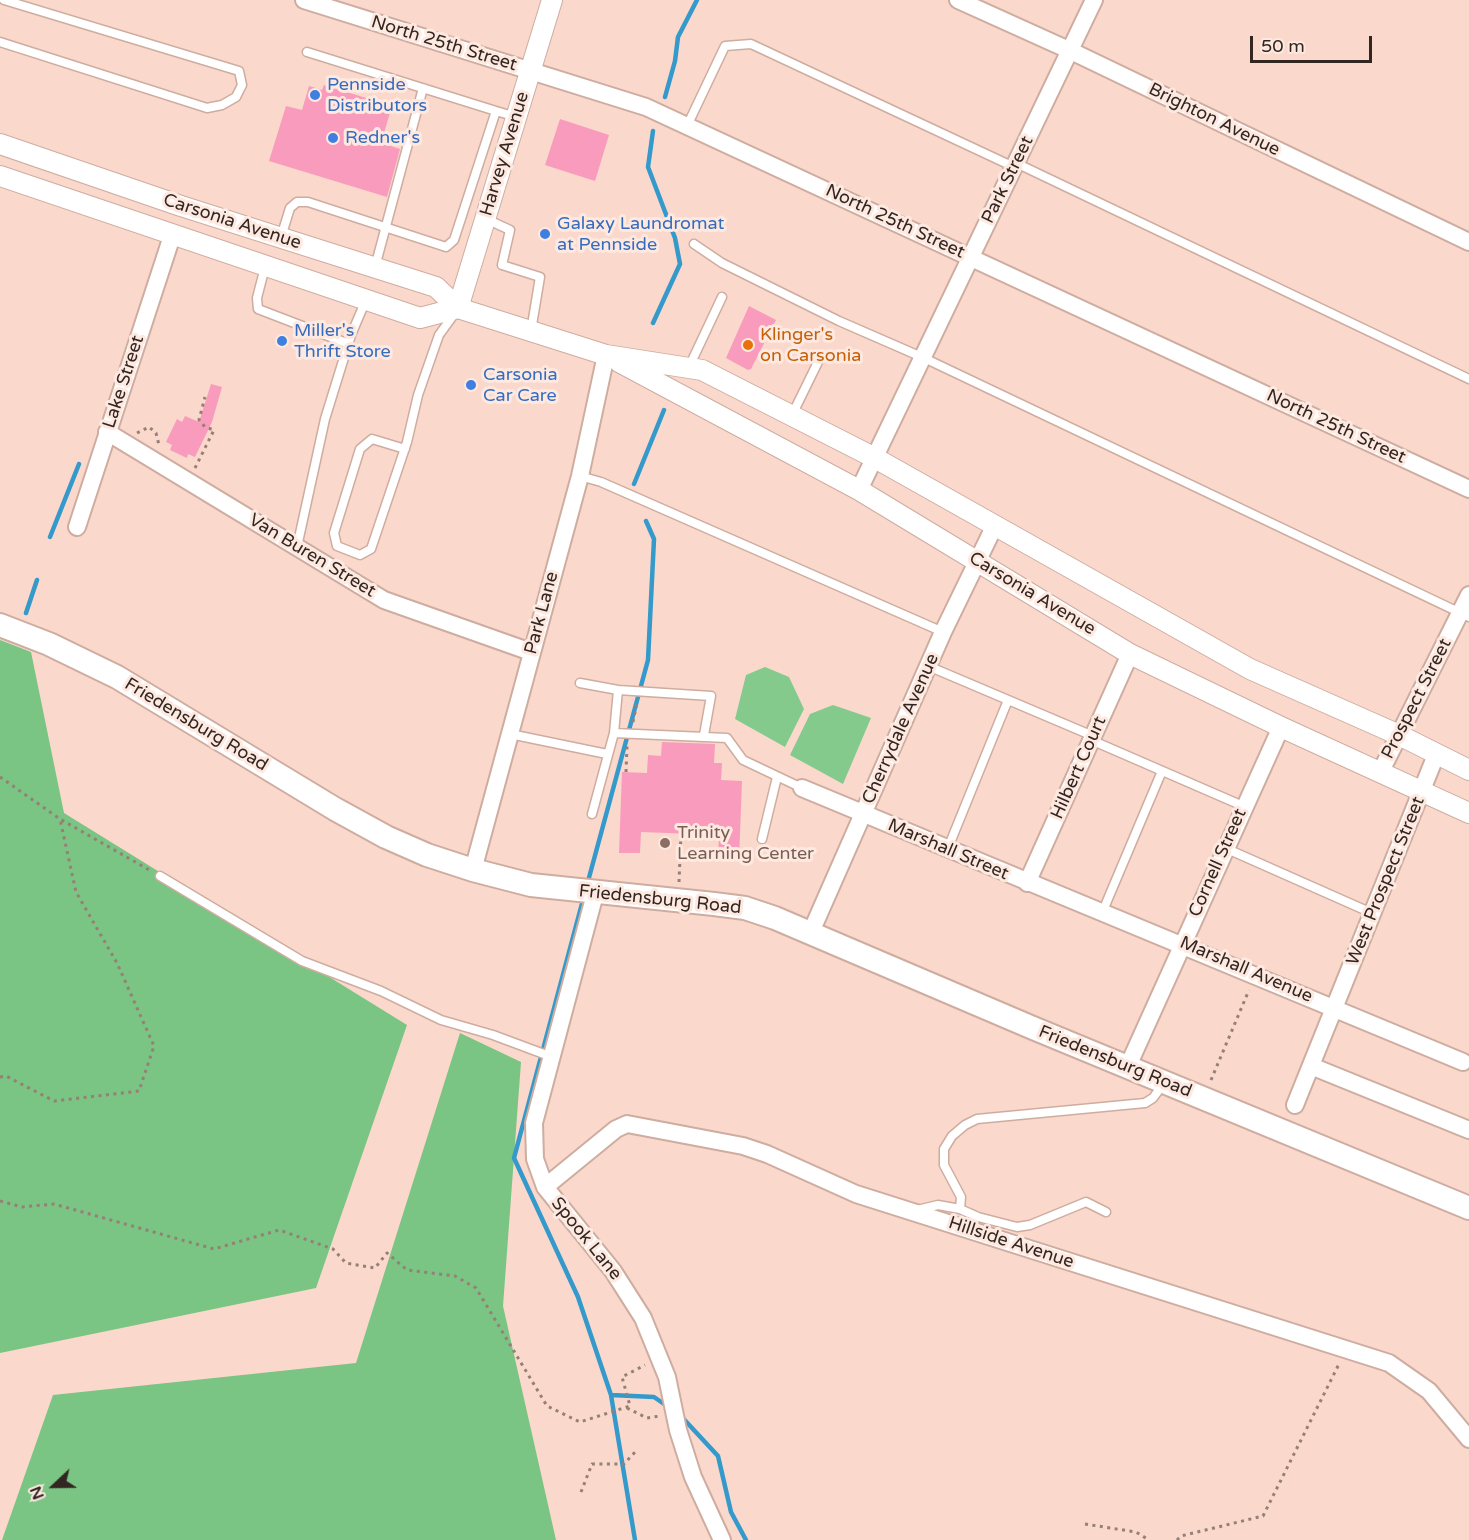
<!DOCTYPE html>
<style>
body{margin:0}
#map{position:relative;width:1469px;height:1540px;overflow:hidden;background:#fad8cb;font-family:"Varela Round",sans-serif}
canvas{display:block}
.north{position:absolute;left:24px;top:1456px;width:60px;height:60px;-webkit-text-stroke:4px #fee9e1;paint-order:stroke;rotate:248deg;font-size:16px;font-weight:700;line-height:24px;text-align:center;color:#322621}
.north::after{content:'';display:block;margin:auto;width:21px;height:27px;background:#322621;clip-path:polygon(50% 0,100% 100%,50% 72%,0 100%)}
.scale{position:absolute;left:1250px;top:36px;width:122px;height:27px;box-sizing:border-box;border:3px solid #322621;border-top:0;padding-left:8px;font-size:18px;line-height:21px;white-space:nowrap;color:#322621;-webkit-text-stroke:4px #fee9e1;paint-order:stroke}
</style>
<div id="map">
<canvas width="1469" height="1540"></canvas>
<div class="north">N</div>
<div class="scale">50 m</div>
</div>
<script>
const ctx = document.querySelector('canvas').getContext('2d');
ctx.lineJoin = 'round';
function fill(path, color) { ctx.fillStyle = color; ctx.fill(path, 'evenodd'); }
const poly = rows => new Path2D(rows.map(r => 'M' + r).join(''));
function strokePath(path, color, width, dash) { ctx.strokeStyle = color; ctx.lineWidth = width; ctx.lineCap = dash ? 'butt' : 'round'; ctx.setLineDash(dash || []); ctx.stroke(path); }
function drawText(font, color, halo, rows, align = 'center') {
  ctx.font = font + ' "Varela Round",sans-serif'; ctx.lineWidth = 6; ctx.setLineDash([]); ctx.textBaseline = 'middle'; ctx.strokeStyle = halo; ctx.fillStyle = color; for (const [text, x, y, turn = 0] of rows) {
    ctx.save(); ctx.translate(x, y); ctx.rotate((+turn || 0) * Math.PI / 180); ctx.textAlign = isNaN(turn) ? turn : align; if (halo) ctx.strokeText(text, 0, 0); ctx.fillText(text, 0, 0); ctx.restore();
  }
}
fill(poly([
 [765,667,789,677,804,709,785,747,735,719,746,675],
 [833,705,871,718,843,784,790,755,810,714]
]), '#84ca8d');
fill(poly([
 [0,640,31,652,64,813,407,1025,316,1288,0,1353],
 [460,1033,521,1062,503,1306,556,1540,2,1540,53,1395,356,1363]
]), '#7ac484');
strokePath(poly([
 [665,97,675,61,678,37,697,0],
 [653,323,680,264,675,238,648,167,653,131],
 [634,484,664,410],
 [50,537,79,464],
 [26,613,37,580],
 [587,885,648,660,654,539,646,521],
 [584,896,514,1158,578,1297,611,1395,654,1397,667,1406],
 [611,1395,635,1540],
 [679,1414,718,1456,731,1512,746,1540]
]), '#3499cb', 4.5);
fill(poly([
 [324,85,392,106,381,143,400,149,387,197,269,161,286,106,302,110,309,86,322,90],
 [560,119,609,135,595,181,545,165],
 [749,306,776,320,751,369,748,370,726,358],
 [211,384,222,387,212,422,195,457,188,454,187,458,170,450,172,445,166,442,177,419,182,422,185,416,199,422],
 [662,742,715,744,714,763,722,763,721,780,742,781,739,860,718,859,719,835,641,832,640,853,619,853,622,772,647,773,648,755,661,756]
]), '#f89bbc');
const service = poly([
 [0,42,207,108,222,105,236,97,242,85,239,71,4,0],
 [307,52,496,111],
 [687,126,725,46,751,44,1014,167],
 [1016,163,1469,379],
 [486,219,510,230,502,265,540,277,531,331],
 [281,237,290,208,297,202,308,202,446,247,454,240,496,111,516,117],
 [694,244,722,263,839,321,924,358,1469,617],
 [265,267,257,298,258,309,349,344],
 [375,267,423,88],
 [689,367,722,297],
 [792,415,818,362],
 [405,449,372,439,360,449,334,533,337,546,360,555,371,549,407,442,418,395,439,335,455,313],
 [580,476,601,482,943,632],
 [297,547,325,419,351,335,366,300],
 [928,666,1093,736],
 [580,683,618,690,711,696,704,735],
 [614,733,727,738,743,760,802,788],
 [510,734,607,754],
 [1091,740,1243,806],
 [592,814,614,733,618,690],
 [762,839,777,777],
 [948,848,1008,700],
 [1225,848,1374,914],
 [160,876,302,961,381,991,441,1020,493,1035,552,1057],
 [1102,913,1162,771],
 [960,1209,978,1217,1017,1227,1030,1225,1086,1202,1106,1212],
 [917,1210,938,1205,960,1209,961,1197,944,1165,944,1149,952,1136,965,1125,977,1119,1145,1103,1153,1098,1164,1083]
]);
const minor = poly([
 [304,0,646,107,1469,489],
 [958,0,1071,51,1469,242],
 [107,432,384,600,531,652],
 [859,490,1094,0],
 [77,527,172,236],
 [1381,771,1469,595],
 [802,788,1463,1062],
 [473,870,580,476,606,355],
 [1027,883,1130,654],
 [595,894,534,1123,535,1159,545,1187,613,1271,643,1318,667,1377,678,1430,693,1477,722,1540],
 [811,932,943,632,994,527],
 [1128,1066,1281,727],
 [1311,1066,1469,1130],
 [1295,1105,1436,755],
 [545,1187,616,1129,627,1124,743,1146,767,1154,856,1194,1389,1363,1429,1391,1469,1439]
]);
const tertiary = poly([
 [0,144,181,206,436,287,458,308,606,355,702,370,875,458,1250,669,1399,735,1469,770],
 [0,176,420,318,458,308],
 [458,308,552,0],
 [619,362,859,490,1130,654,1281,727,1469,813]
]);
const secondary = poly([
 [0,625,49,644,117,677,335,809,386,837,427,855,473,870,531,885,714,904,745,908,775,918,1033,1028,1469,1208]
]);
strokePath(service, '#ceada0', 11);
strokePath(minor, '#ceada0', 20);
strokePath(tertiary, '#ceada0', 22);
strokePath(secondary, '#ceada0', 26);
strokePath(poly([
 [137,433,149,427,156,433,159,445],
 [195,468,214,430,205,427,199,420,205,397],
 [633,722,637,702],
 [626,772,627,746],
 [0,777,60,819,151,871],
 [679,882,681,833],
 [0,1077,6,1076,54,1101,139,1091,154,1046,117,963,76,892,60,819],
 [1211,1080,1249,990],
 [0,1201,22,1207,54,1204,214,1249,279,1230,333,1249,346,1263,375,1268,387,1253,407,1270,455,1276,476,1288,547,1406,580,1422,630,1406,622,1377,645,1365],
 [627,1408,647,1418,660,1416],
 [581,1492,592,1464,624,1464,637,1450],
 [1085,1524,1136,1532,1149,1540],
 [1177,1540,1181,1536,1263,1516,1339,1364]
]), '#967f76', 3, [3, 4.5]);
strokePath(service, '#fff', 8);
strokePath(minor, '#fff', 16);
strokePath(tertiary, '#fff', 20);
strokePath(secondary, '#fff', 22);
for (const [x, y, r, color] of [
 [315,95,6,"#3f7fe0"],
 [333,138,6,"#3f7fe0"],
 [545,234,6,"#3f7fe0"],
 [282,341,6,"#3f7fe0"],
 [748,345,6,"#e8710a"],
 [471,385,6,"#3f7fe0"],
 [665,843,6,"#8d6e63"]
]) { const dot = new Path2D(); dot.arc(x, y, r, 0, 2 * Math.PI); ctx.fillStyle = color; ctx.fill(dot); strokePath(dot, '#fee9e1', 2); }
drawText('18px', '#322621', '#fee9e1', [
 ["North 25th Street",444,44,17],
 ["Brighton Avenue",1214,120,26],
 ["Harvey Avenue",505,154,-73],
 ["Park Street",1008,180,-64],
 ["Carsonia Avenue",232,222,18],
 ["North 25th Street",895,222,25],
 ["Lake Street",124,382,-72],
 ["North 25th Street",1336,427,25],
 ["Van Buren Street",312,556,31],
 ["Carsonia Avenue",1032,594,31],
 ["Park Lane",542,613,-75],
 ["Prospect Street",1417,699,-63],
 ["Friedensburg Road",196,725,31],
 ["Cherrydale Avenue",901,729,-66],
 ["Hilbert Court",1079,768,-66],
 ["Marshall Street",948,850,23],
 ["Cornell Street",1218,863,-66],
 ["West Prospect Street",1386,881,-68],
 ["Friedensburg Road",660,900,6],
 ["Marshall Avenue",1246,970,23],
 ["Friedensburg Road",1115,1062,22],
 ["Spook Lane",586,1239,51],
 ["Hillside Avenue",1011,1243,18]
]);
drawText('18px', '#366cbe', '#fee9e1', [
 ["Pennside",327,85],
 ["Distributors",327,106],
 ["Redner's",345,138],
 ["Galaxy Laundromat",557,224],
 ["at Pennside",557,245],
 ["Miller's",294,331],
 ["Thrift Store",294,352],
 ["Carsonia",483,375],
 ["Car Care",483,396]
], 'left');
drawText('18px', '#c56008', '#fee9e1', [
 ["Klinger's",760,335],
 ["on Carsonia",760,356]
], 'left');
drawText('18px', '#785e54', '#fee9e1', [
 ["Trinity",677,833],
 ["Learning Center",677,854]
], 'left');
</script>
